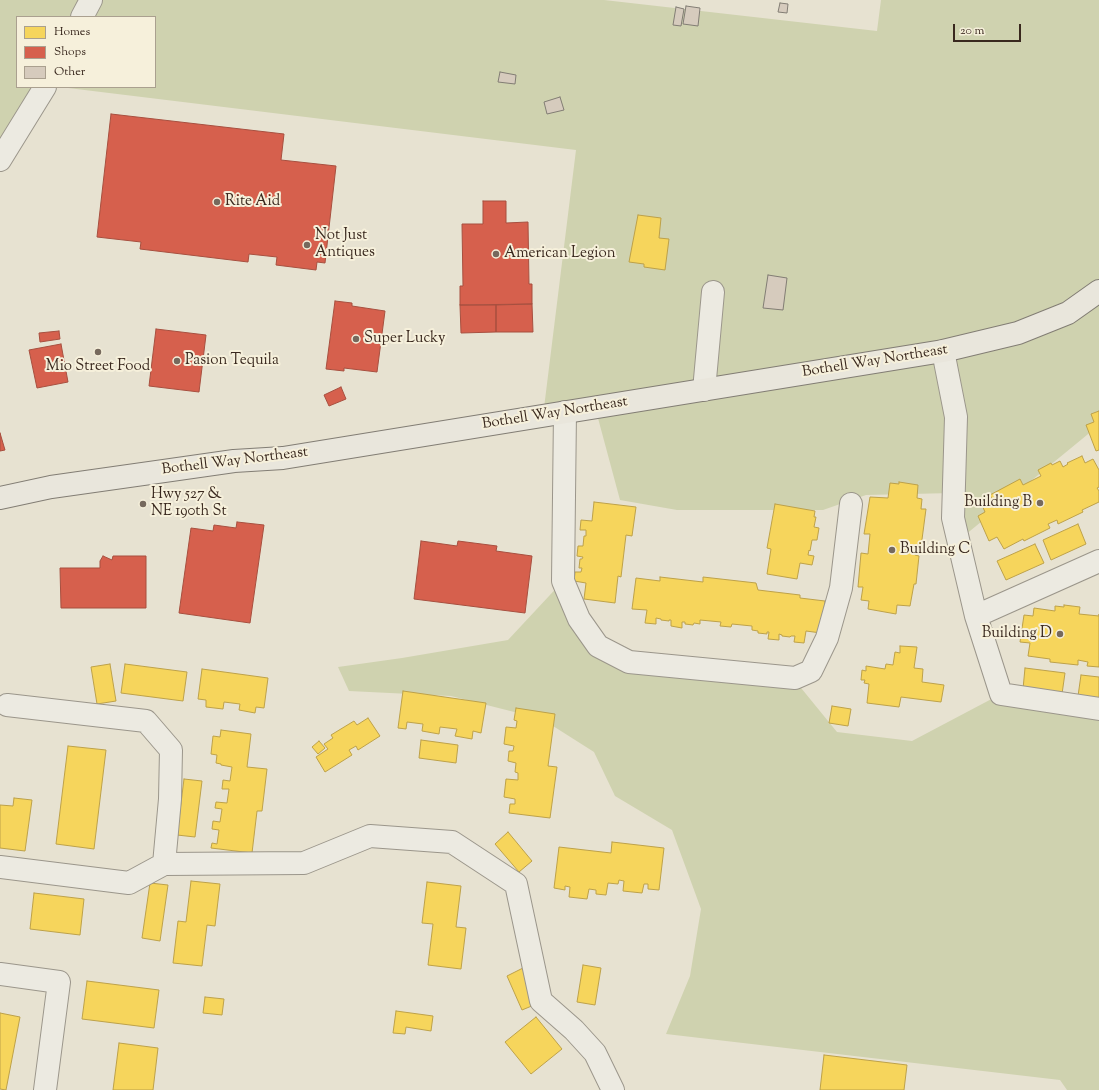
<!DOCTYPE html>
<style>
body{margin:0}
#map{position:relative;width:1099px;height:1090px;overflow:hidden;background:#e7e2d1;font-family:"Sorts Mill Goudy",serif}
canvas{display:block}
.legend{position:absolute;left:16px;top:16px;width:140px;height:72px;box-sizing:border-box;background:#f6f0db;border:1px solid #aaa08f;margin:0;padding:5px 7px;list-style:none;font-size:12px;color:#39281e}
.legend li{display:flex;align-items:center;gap:8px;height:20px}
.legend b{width:20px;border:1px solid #aaa08f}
.scale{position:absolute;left:953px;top:24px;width:68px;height:18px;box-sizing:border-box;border:2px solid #39281e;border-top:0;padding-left:5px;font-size:12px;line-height:14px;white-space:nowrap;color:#39281e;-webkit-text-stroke:3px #f6f0db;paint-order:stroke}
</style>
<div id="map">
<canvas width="1099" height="1090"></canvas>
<ul class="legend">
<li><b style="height:11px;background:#f6d55c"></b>Homes</li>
<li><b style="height:11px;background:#d6604d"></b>Shops</li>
<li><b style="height:11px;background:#d6cbbd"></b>Other</li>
</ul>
<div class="scale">20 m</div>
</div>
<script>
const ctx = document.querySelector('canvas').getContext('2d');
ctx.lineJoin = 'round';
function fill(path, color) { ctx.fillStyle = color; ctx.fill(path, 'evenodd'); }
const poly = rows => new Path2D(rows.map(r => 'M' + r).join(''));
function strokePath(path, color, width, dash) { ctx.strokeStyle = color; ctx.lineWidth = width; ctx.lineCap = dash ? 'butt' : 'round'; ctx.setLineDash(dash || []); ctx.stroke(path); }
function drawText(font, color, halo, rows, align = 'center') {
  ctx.font = font + ' "Sorts Mill Goudy",serif'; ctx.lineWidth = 4; ctx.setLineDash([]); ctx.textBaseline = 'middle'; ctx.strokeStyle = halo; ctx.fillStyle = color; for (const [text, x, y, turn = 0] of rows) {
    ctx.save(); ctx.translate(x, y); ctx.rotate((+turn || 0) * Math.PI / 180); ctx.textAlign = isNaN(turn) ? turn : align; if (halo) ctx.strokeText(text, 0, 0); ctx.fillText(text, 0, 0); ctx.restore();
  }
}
fill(poly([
 [0,0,89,0,79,17,17,17,17,87,40,87,0,159],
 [91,0,604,0,877,31,881,0,1099,0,1099,422,1093,430,959,540,953,493,866,495,823,510,677,510,620,500,595,407,543,416,576,150,60,87,155,87,155,17,82,17],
 [563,581,598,646,797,683,837,732,912,741,1001,694,1099,709,1099,1090,1067,1090,1060,1080,666,1034,690,976,701,909,672,830,615,796,594,752,542,719,451,696,349,691,338,667,402,658,508,640]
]), '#cfd2af');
const homes = poly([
 [638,215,661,218,659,238,669,239,665,270,644,267,644,264,629,262,638,215],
 [1099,411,1099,450,1096,451,1086,425,1094,422,1091,414,1099,411],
 [1082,456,1085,463,1093,459,1099,470,1099,487,1097,488,1099,491,1099,502,1082,510,1083,512,1058,524,1057,520,1048,524,1050,528,1024,541,1023,539,1004,549,997,537,989,541,978,516,985,512,982,505,992,499,990,495,1020,479,1023,485,1041,476,1038,470,1051,463,1052,465,1060,461,1063,467,1068,464,1067,463,1082,456],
 [899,482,918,485,917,498,922,499,921,509,926,509,921,547,916,546,915,555,919,556,916,584,914,584,910,606,897,605,896,614,868,609,869,601,861,600,863,587,858,587,861,553,868,554,870,534,864,534,870,497,888,498,890,483,899,484,899,482],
 [594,502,636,507,632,536,626,535,621,577,618,576,615,603,584,599,586,583,574,581,575,572,581,572,582,568,579,568,580,559,582,559,583,557,577,556,578,546,583,546,584,536,586,536,586,530,580,530,581,520,592,521,594,502],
 [775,504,815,511,814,517,816,517,814,527,819,528,817,540,812,540,810,551,809,550,808,555,814,556,812,565,800,563,797,579,767,574,771,549,767,548,775,504],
 [1078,524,1086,544,1051,560,1043,540,1078,524],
 [1035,544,1044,563,1006,580,997,561,1035,544],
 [660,577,703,582,703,577,756,583,758,590,800,595,800,598,825,601,821,633,806,631,804,643,794,642,795,636,791,636,790,637,782,636,782,635,779,634,779,640,768,639,769,632,767,632,767,634,758,633,758,631,752,630,752,626,732,624,731,627,720,626,721,622,700,620,700,624,694,623,693,625,685,624,685,622,682,622,682,628,671,626,671,620,669,620,669,621,661,620,661,619,656,618,656,624,645,623,647,610,632,609,636,578,660,581,660,577],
 [1064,605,1080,607,1079,614,1099,616,1099,614,1099,667,1087,666,1088,662,1078,660,1078,665,1050,662,1050,659,1028,656,1030,643,1020,642,1024,615,1033,616,1034,608,1055,611,1055,606,1064,607,1064,605],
 [900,646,917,647,914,668,923,669,922,682,944,685,941,702,901,697,899,707,867,703,869,684,864,683,865,680,861,680,862,670,866,671,866,666,885,669,886,664,893,665,895,652,900,653,900,646],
 [110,664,116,701,97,704,91,667,110,664],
 [125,664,187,672,183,701,121,693,125,664],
 [1025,668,1065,673,1062,694,1023,689,1025,668],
 [202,669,268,678,264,708,256,707,255,713,239,710,240,704,224,702,223,709,206,707,206,700,198,699,202,669],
 [1081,675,1099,677,1099,698,1078,696,1081,675],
 [403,691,486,703,481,733,473,731,472,739,455,736,457,729,440,727,439,734,422,731,423,724,407,722,406,729,398,728,403,691],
 [832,706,851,709,848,726,829,723,832,706],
 [516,708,555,714,548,766,557,767,550,818,509,813,510,804,515,804,515,799,504,797,506,779,518,780,518,773,515,772,516,763,508,761,509,751,513,751,514,746,504,744,506,727,516,728,517,721,514,720,516,708],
 [368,718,380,736,358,750,356,746,349,750,352,755,325,772,316,757,328,749,324,744,333,738,331,735,354,721,357,725,368,718],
 [221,730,251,734,247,767,267,769,262,811,257,811,252,853,211,848,212,843,217,844,219,830,212,829,213,821,220,822,222,809,215,808,216,802,227,803,229,789,222,789,223,780,230,781,232,767,221,765,221,764,216,763,217,755,211,754,213,736,220,737,221,730],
 [421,740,458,745,456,763,419,758,421,740],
 [319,741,325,748,318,754,312,747,319,741],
 [68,746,106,750,94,849,56,844,68,746],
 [184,779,202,781,195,837,177,835,184,779],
 [14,798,32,800,25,851,0,848,0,805,13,806,14,798],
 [508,832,532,861,519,872,495,844,508,832],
 [612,842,664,848,659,890,648,889,648,884,644,884,642,893,623,891,624,881,619,880,618,884,608,883,606,895,596,894,596,890,589,889,587,899,569,897,570,887,565,886,565,890,554,888,559,847,611,853,612,842],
 [191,881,220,884,215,926,207,925,202,966,173,963,178,921,186,922,191,881],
 [427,882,461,886,456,927,466,928,461,969,428,965,433,924,422,923,427,882],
 [150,883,168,885,160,941,142,938,150,883],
 [34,893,84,899,80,935,30,929,34,893],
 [583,965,601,968,595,1005,577,1002,583,965],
 [523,968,539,1003,522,1010,507,976,523,968],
 [87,981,159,990,154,1028,82,1019,87,981],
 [205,997,224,999,222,1015,203,1013,205,997],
 [396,1011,433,1016,431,1031,406,1027,405,1034,393,1033,396,1011],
 [0,1013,20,1017,6,1090,0,1089,0,1013],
 [536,1017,562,1049,531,1074,505,1042,536,1017],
 [119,1043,158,1048,153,1090,113,1090,119,1043],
 [824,1055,907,1065,904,1090,820,1090,824,1055]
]);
fill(homes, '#f6d55c');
strokePath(homes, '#bda149', 1);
const shops = poly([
 [111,114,284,134,281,160,336,166,325,263,317,262,316,270,276,265,277,257,249,254,248,262,140,249,141,242,97,237,111,114],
 [483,201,506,201,506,223,528,222,529,284,532,284,532,304,460,305,460,286,463,286,462,224,483,224,483,201],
 [335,301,352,303,352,306,385,311,377,372,344,368,344,371,326,369,335,301],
 [532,304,533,332,496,332,496,305,532,304],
 [460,305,496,305,496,332,461,333,460,305],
 [156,329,206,335,199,392,149,386,156,329],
 [59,331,60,339,40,342,39,333,59,331],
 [61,344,68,382,37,388,29,350,61,344],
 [341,387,346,399,329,406,324,395,341,387],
 [0,433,5,450,0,451,0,433],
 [237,522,264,525,250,623,179,613,191,528,213,531,214,525,236,528,237,522],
 [421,541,457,546,458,541,497,546,496,551,532,556,525,613,414,599,421,541],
 [103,556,112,560,113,556,146,556,146,608,61,608,60,568,100,568,100,561,103,556]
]);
fill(shops, '#d6604d');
strokePath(shops, '#a74f3f', 1);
const building = poly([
 [780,3,788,4,787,13,778,12,780,3],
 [686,6,700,8,698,26,683,24,686,6],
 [676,7,684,9,681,26,673,25,676,7],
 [500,72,516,75,515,84,498,82,500,72],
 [560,97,564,110,547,114,544,102,560,97],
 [768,275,787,278,783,310,763,308,768,275]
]);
fill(building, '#d6cbbd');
strokePath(building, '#827d74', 1);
const minor = poly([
 [82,17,91,0],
 [0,160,45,87],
 [943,351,956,417,953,518,976,616,1001,694,1099,709],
 [704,390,713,292],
 [565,412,563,581,579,619,598,646,629,662,795,678,811,671,827,638,841,588,851,504],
 [976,616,1099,561],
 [7,705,146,721,171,750,170,799,164,864],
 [0,867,129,883,164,864,304,863,370,836,452,842,516,884,541,1001,574,1030,595,1053,613,1090],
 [0,974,59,982,45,1090]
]);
const major = poly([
 [0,498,51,487,164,471,234,461,283,458,943,351,1018,333,1068,313,1099,291]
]);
strokePath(minor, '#9b968b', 24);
strokePath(major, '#827d74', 24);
strokePath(minor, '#eceae1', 22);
strokePath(major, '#e9e6dc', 22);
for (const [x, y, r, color] of [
 [217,202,4,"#76695d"],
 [307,245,4,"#76695d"],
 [496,254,4,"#76695d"],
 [356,339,4,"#76695d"],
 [98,352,4,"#76695d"],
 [177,361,4,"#76695d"],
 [1040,503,4,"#76695d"],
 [143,504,4,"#76695d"],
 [892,550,4,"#76695d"],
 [1060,634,4,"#76695d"]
]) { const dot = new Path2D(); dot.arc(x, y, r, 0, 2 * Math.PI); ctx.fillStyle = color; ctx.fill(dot); strokePath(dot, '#f6f0db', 1.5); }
drawText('15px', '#39281e', '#f6f0db', [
 ["Rite Aid",225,202],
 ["Not Just",315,236],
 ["Antiques",315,253],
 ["American Legion",504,254],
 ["Super Lucky",364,339],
 ["Pasion Tequila",185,361],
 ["Mio Street Food",98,367,"center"],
 ["Hwy 527 &",151,495],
 ["NE 190th St",151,512],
 ["Building B",1032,503,"right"],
 ["Building C",900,550],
 ["Building D",1052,634,"right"]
], 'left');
drawText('15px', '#39281e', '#f6f0db', [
 ["Bothell Way Northeast",875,362,-9],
 ["Bothell Way Northeast",555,414,-9],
 ["Bothell Way Northeast",235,462,-7]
]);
</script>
